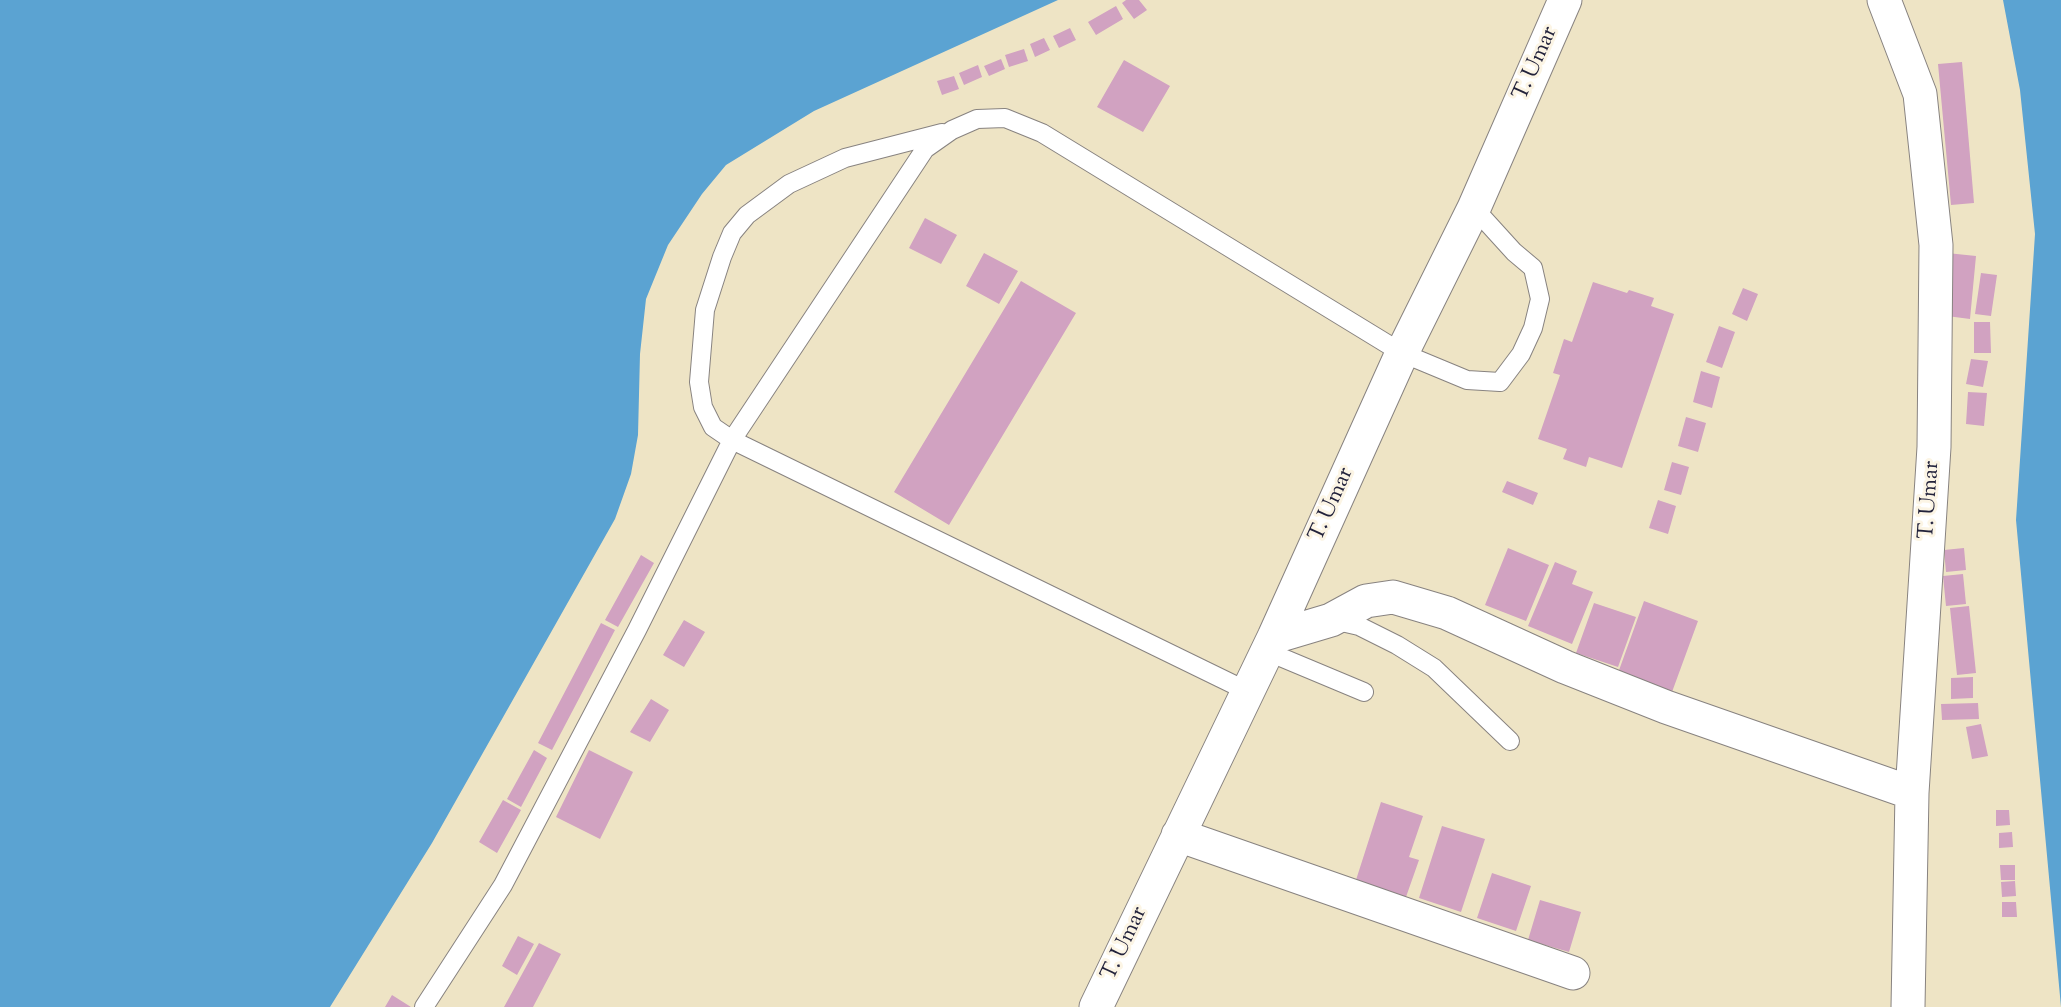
<!DOCTYPE html>
<style>
body{margin:0}
canvas{display:block;background:#eee4c5}
</style>
<canvas width="2061" height="1007"></canvas>
<script>
const ctx = document.querySelector('canvas').getContext('2d');
ctx.lineJoin = 'round';
function fill(path, color) { ctx.fillStyle = color; ctx.fill(path, 'evenodd'); }
const poly = rows => new Path2D(rows.map(r => 'M' + r).join(''));
function strokePath(path, color, width, dash) { ctx.strokeStyle = color; ctx.lineWidth = width; ctx.lineCap = dash ? 'butt' : 'round'; ctx.setLineDash(dash || []); ctx.stroke(path); }
function drawText(font, color, halo, rows, align = 'center') {
  ctx.font = font + ' "Sorts Mill Goudy",serif'; ctx.lineWidth = 6; ctx.setLineDash([]); ctx.textBaseline = 'middle'; ctx.strokeStyle = halo; ctx.fillStyle = color; for (const [text, x, y, turn = 0] of rows) {
    ctx.save(); ctx.translate(x, y); ctx.rotate((+turn || 0) * Math.PI / 180); ctx.textAlign = isNaN(turn) ? turn : align; if (halo) ctx.strokeText(text, 0, 0); ctx.fillText(text, 0, 0); ctx.restore();
  }
}
fill(poly([
 [0,0,1058,0,814,111,726,165,702,194,668,245,646,299,640,354,638,435,631,474,615,519,432,843,330,1007,0,1007],
 [2003,0,2061,0,2061,1007,2016,520,2035,234,2020,90]
]), '#5ba3d2');
fill(poly([
 [1126,0,1139,0,1147,10,1134,19,1122,3],
 [1116,6,1123,19,1096,35,1088,22],
 [1070,28,1076,40,1059,48,1053,36],
 [1044,38,1050,50,1035,57,1030,44],
 [1024,49,1028,61,1009,67,1005,55],
 [1001,59,1005,69,989,76,984,66],
 [1124,60,1170,86,1143,132,1097,107],
 [1962,62,1974,203,1951,205,1938,64],
 [978,65,982,77,964,85,959,73],
 [954,76,959,89,942,95,937,81],
 [925,218,957,235,941,264,909,248],
 [984,253,1018,271,999,304,966,286],
 [1947,253,1976,256,1970,319,1947,316],
 [1981,273,1997,275,1991,316,1975,314],
 [1021,281,1076,313,949,525,894,492],
 [1593,282,1627,293,1629,290,1654,298,1651,306,1674,314,1622,468,1589,457,1586,467,1563,459,1567,449,1538,439,1560,375,1553,373,1564,339,1572,342],
 [1743,288,1758,294,1747,321,1732,314],
 [1974,322,1990,322,1991,353,1974,353],
 [1719,326,1735,332,1722,368,1706,362],
 [1971,359,1988,361,1983,387,1966,384],
 [1701,371,1720,377,1712,408,1693,402],
 [1968,392,1987,393,1984,426,1966,424],
 [1686,417,1706,423,1698,452,1678,446],
 [1672,462,1689,467,1681,495,1664,490],
 [1507,481,1538,493,1533,505,1502,492],
 [1658,500,1676,506,1668,534,1649,528],
 [1508,548,1549,565,1526,621,1485,605],
 [1964,548,1966,570,1946,572,1944,550],
 [641,555,654,563,618,627,605,620],
 [1555,562,1577,571,1572,584,1593,592,1572,644,1528,626],
 [1963,574,1966,604,1946,606,1943,576],
 [1644,601,1698,621,1672,692,1618,673],
 [1594,603,1636,617,1618,667,1576,653],
 [1969,606,1976,673,1957,675,1950,608],
 [684,620,705,632,684,667,663,655],
 [601,623,615,630,552,750,538,743],
 [1973,677,1973,698,1951,699,1951,678],
 [651,699,669,710,650,742,630,732],
 [1978,703,1979,719,1942,720,1941,704],
 [1981,724,1988,756,1972,759,1966,727],
 [534,750,547,758,521,807,507,799],
 [589,750,633,772,600,839,556,817],
 [503,800,521,810,497,853,479,842],
 [1381,802,1423,816,1409,857,1419,860,1406,897,1356,880],
 [1996,810,2009,810,2010,825,1996,826],
 [1442,826,1485,839,1461,912,1419,898],
 [2012,832,2013,847,1999,848,1999,833],
 [2000,865,2015,865,2015,880,2001,880],
 [1492,873,1531,886,1516,931,1477,918],
 [2015,881,2016,896,2002,897,2001,882],
 [1540,900,1581,912,1569,952,1528,940],
 [2002,902,2016,902,2017,917,2002,917],
 [518,936,534,944,517,975,502,966],
 [539,943,561,954,533,1007,504,1007],
 [392,995,411,1007,385,1007]
]), '#d1a2c1');
const lane = poly([
 [1333,620,1359,626,1397,645,1434,668,1510,741],
 [1266,651,1364,692],
 [1247,691,732,440,925,149,952,130,977,119,1005,118,1042,133,1402,353,1467,380,1500,382,1521,354,1533,328,1540,299,1533,268,1514,252,1474,208],
 [424,1007,503,885,637,630,732,440,713,427,703,407,699,382,705,310,722,257,732,233,747,215,789,184,845,158,942,133]
]);
const street = poly([
 [1884,0,1920,94,1936,245,1934,447,1912,793,1908,1007],
 [1274,637,1331,620,1366,601,1393,597,1447,613,1565,667,1666,707,1912,793],
 [1178,835,1573,973],
 [1096,1007,1274,637,1402,353,1474,208,1565,0]
]);
strokePath(lane, '#888380', 20);
strokePath(street, '#888380', 35);
strokePath(lane, '#fff', 18);
strokePath(street, '#fff', 33);
drawText('22px', '#22223b', '#fcf5e5', [
 ["T. Umar",1537,64,-66],
 ["T. Umar",1931,500,-86],
 ["T. Umar",1333,505,-66],
 ["T. Umar",1126,944,-65]
]);
</script>
